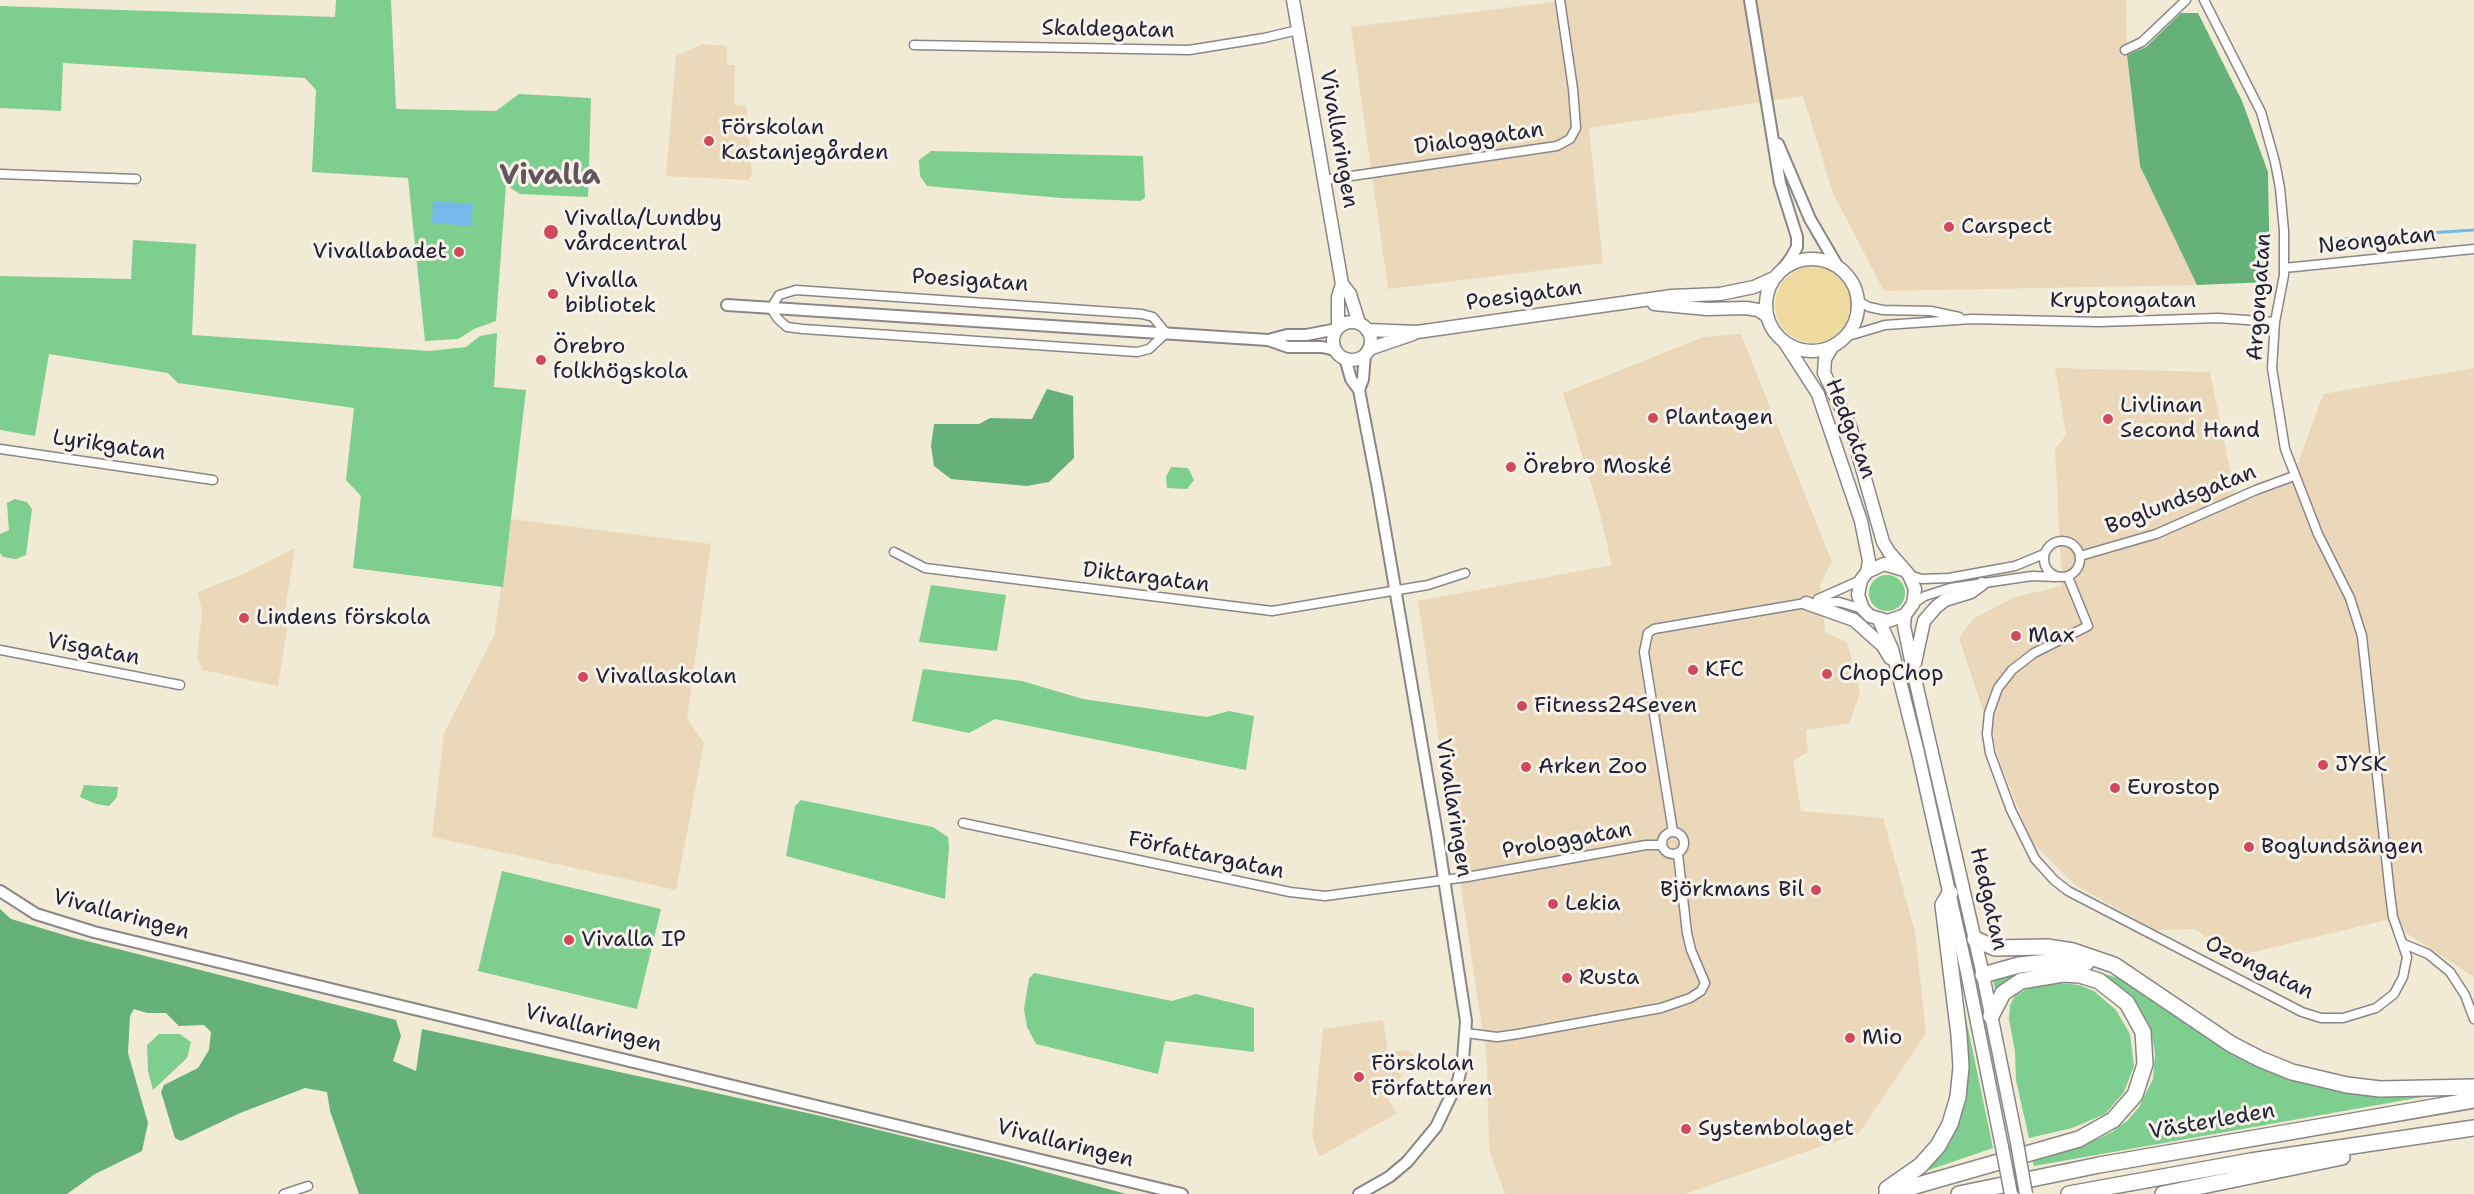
<!DOCTYPE html>
<meta charset="utf-8">
<style>
body{margin:0}
canvas{display:block;background:#f1ead4}
</style>
<canvas width="2474" height="1194"></canvas>
<script>
const ctx = document.querySelector('canvas').getContext('2d');
ctx.lineJoin = 'round';
function fill(path, color) { ctx.fillStyle = color; ctx.fill(path, 'evenodd'); }
const poly = rows => new Path2D(rows.map(r => 'M' + r).join(''));
function strokePath(path, color, width, dash) { ctx.strokeStyle = color; ctx.lineWidth = width; ctx.lineCap = dash ? 'butt' : 'round'; ctx.setLineDash(dash || []); ctx.stroke(path); }
function drawText(font, color, halo, rows, align = 'center') {
  ctx.font = font + ' "Shantell Sans",sans-serif'; ctx.lineWidth = 6; ctx.setLineDash([]); ctx.textBaseline = 'middle'; ctx.strokeStyle = halo; ctx.fillStyle = color; for (const [text, x, y, turn = 0] of rows) {
    ctx.save(); ctx.translate(x, y); ctx.rotate((+turn || 0) * Math.PI / 180); ctx.textAlign = isNaN(turn) ? turn : align; if (halo) ctx.strokeText(text, 0, 0); ctx.fillText(text, 0, 0); ctx.restore();
  }
}
fill(poly([
 [1570,0,2126,0,2127,55,2140,166,2197,285,1884,291,1833,193,1803,96,1589,128,1603,263,1388,289,1351,27],
 [702,44,727,46,727,65,735,65,734,105,746,106,752,175,748,180,666,176,676,56],
 [1741,334,1832,562,1820,584,1825,632,1847,642,1860,692,1850,723,1806,730,1808,752,1793,761,1801,811,1883,818,1915,931,1926,1033,1859,1133,1685,1194,1505,1194,1489,1150,1487,1060,1418,601,1612,565,1599,510,1563,393,1703,337],
 [2055,368,2210,372,2237,504,2291,483,2323,394,2474,368,2474,977,2386,920,2233,957,2195,929,2156,930,2076,886,2031,841,2003,770,1959,638,1973,619,2015,597,2062,586,2055,449,2066,435],
 [511,519,711,544,687,718,704,743,676,890,432,837,444,733,494,636],
 [295,548,285,610,288,623,278,686,203,670,197,657,202,613,198,592,246,573],
 [1383,1020,1388,1052,1406,1050,1414,1054,1388,1099,1397,1113,1319,1157,1312,1135,1323,1029]
]), '#ebd8ba');
fill(poly([
 [336,0,391,0,396,109,496,111,519,94,591,98,588,197,520,194,506,185,496,321,474,329,458,339,425,341,408,178,312,172,316,90,305,78,63,63,61,111,0,108,0,6,335,17],
 [931,151,1143,156,1145,198,1140,201,1061,198,927,186,920,176,919,160],
 [133,240,196,244,192,335,430,351,466,347,480,336,497,333,494,387,526,390,503,587,353,568,361,496,346,480,354,408,178,383,168,373,49,354,35,436,0,430,0,276,131,279],
 [1171,467,1188,468,1194,480,1187,489,1167,488,1166,477],
 [15,499,27,502,32,509,26,555,16,559,3,557,0,553,0,534,9,530,7,503],
 '1869 593a18 18 0 1 1 36 0a18 18 0 1 1-36 0Z',
 [931,585,1006,595,997,651,919,642],
 [923,669,1022,681,1083,699,1207,717,1229,711,1254,716,1246,770,995,719,969,733,912,721],
 [84,785,118,787,117,797,109,806,96,804,80,797],
 [801,800,933,827,948,837,949,847,945,899,786,856,795,806],
 [502,871,661,909,637,1009,478,971],
 [1955,966,1993,1148,1920,1173,1961,1103],
 [2082,967,2115,977,2138,988,2199,1030,2363,1092,2428,1096,2034,1166,2032,1157,2098,1139,2112,1132,2128,1120,2139,1107,2153,1079,2155,1053,2150,1026,2137,1005,2128,994,2112,982,2058,969,2033,971,2015,975,1996,992,1992,976,2007,971],
 [1034,973,1172,1001,1196,994,1254,1008,1254,1052,1165,1041,1158,1074,1036,1044,1027,1027,1024,1009,1029,979],
 [2059,983,2079,985,2094,991,2116,1010,2130,1034,2134,1066,2124,1092,2105,1114,2072,1128,2029,1138,2016,1080,2015,1051,2009,1020,2010,1005,2015,996,2025,990,2038,985],
 [159,1034,180,1034,191,1042,187,1058,153,1090,148,1071,147,1045]
]), '#7ece8f');
fill(poly([
 [2181,13,2198,13,2242,101,2268,172,2270,282,2197,285,2140,166,2127,55,2146,47],
 [1047,389,1073,396,1074,458,1049,482,1027,486,951,479,934,466,931,446,934,424,979,424,990,418,1032,419],
 [0,909,11,919,71,937,396,1020,401,1036,393,1061,416,1071,422,1029,821,1116,1006,1161,1126,1194,359,1194,330,1111,327,1092,305,1088,240,1113,181,1141,175,1138,161,1092,164,1085,198,1068,209,1050,211,1032,204,1025,179,1026,166,1013,147,1013,134,1009,130,1016,128,1053,148,1123,142,1151,95,1174,67,1194,0,1194]
]), '#66b17a');
fill(poly([
 '1775 305a38 38 0 1 1 76 0a38 38 0 1 1-76 0Z'
]), '#eeda9e');
fill(poly([
 [433,201,473,204,471,226,432,223]
]), '#75b9eb');
strokePath(poly([
 [2338,239,2474,230]
]), '#75b9eb', 3);
const minor = poly([
 [914,45,1189,50,1264,38,1298,30],
 [2125,50,2142,42,2186,0],
 [0,174,136,179],
 [1324,180,1557,146,1570,139,1576,128,1573,89,1560,0],
 [2284,268,2474,249],
 [796,290,1142,314,1153,317,1166,333,1149,349,1137,352,803,329,787,327,778,319,771,308,779,295,796,290],
 [1858,301,1869,307,1883,310,1931,311,1959,317],
 [1845,337,1885,325,1972,319,2099,322,2218,318,2275,322],
 [0,449,213,480],
 '2044 559a18 18 0 1 1 36 0a18 18 0 1 1-36 0Z',
 [894,552,925,568,1272,611,1428,585,1465,573],
 [2080,556,2156,534,2256,490,2294,476],
 [1909,575,1922,579,1949,578,2015,566,2044,554],
 [2068,577,2088,626,2034,653,2012,670,1998,688,1989,713,1987,734,1990,753,2011,810,2035,859,2054,880,2068,891,2302,1012,2321,1018,2343,1018,2376,1008,2394,994,2403,977,2407,957,2393,917,2390,894,2362,636,2350,598,2318,534,2285,449,2272,368,2275,322,2284,275,2284,231,2280,188,2275,162,2261,112,2204,0],
 [1818,599,1861,580],
 [1913,604,1925,596,1950,588,2032,576,2056,577],
 [0,650,180,685],
 [963,823,1290,892,1325,896,1467,877,1646,845,1661,845],
 '1662 843a11 11 0 1 1 22 0a11 11 0 1 1-22 0Z',
 [1673,832,1644,652,1648,633,1654,629,1806,603,1839,602,1863,609],
 [2404,944,2428,954,2450,972,2465,995,2474,1019],
 [1466,1033,1497,1037,1518,1034,1661,1008,1690,998,1701,991,1705,983,1691,950,1687,933,1678,854],
 [284,1194,308,1186]
]);
const tertiary = poly([
 [1750,0,1780,183,1797,237,1797,247,1791,258,1781,271],
 [1778,144,1810,219,1838,267],
 [727,305,1268,340,1288,347,1322,347,1335,350],
 [1268,340,1287,335,1306,335,1337,329],
 [1345,358,1351,379,1359,390,1378,489,1437,833,1466,1021,1463,1060,1458,1081,1436,1127,1407,1162,1389,1177,1359,1194],
 [1359,390,1363,379,1365,354],
 [0,891,36,914,94,932,1182,1194]
]);
const secondary = poly([
 [1293,0,1342,284,1338,297,1338,328],
 '1766 305a46 46 0 1 1 92 0a46 46 0 1 1-92 0Z',
 [1342,284,1350,294,1359,323],
 [1654,304,1707,309,1746,308,1758,310,1767,316],
 '1333 341a19 19 0 1 1 38 0a19 19 0 1 1-38 0Z',
 [1367,330,1417,332,1672,296,1720,294,1754,287,1776,277],
 [1785,343,1818,394,1861,521,1869,561,1867,572],
 [1832,347,1825,359,1824,373,1850,426,1883,542,1889,552,1909,575,1915,589,1913,604,1905,615,1888,621,1870,616,1863,609,1858,595,1861,580,1867,572,1884,564,1904,570],
 [1369,349,1413,334],
 [1806,603,1854,620,1883,646,1890,658],
 [1905,615,1904,626,1913,670,1983,975,2017,1143],
 [1879,620,1892,649,1918,753,1967,972,2002,1147],
 [1915,663,1924,621,1936,607,1945,600,1971,592,1982,584]
]);
const motorway = poly([
 [1975,939,1995,948,2047,947,2073,951,2114,965,2231,1044,2260,1059,2292,1072,2347,1085,2380,1089,2474,1087],
 [1983,975,2019,965,2068,960,2086,963],
 [1887,1189,1920,1166,1938,1146,1950,1124,1958,1097,1961,1067,1959,1035,1943,905,1950,893],
 [1887,1194,2079,1139,2113,1120,2135,1095,2145,1064,2143,1032,2127,1003,2099,981,2080,975,2063,974,2021,981,2003,993,1991,1016],
 [1959,1194,2099,1165,2474,1100],
 [2069,1194,2251,1161,2474,1128],
 [2163,1194,2342,1157]
]);
strokePath(minor, '#8a8688', 11);
strokePath(tertiary, '#8a8688', 14);
strokePath(secondary, '#8a8688', 15);
strokePath(motorway, '#8a8688', 18);
strokePath(minor, '#fff', 8);
strokePath(tertiary, '#fff', 10);
strokePath(secondary, '#fff', 12);
strokePath(motorway, '#fff', 15);
const secondaryBridge = poly([
 [2017,1143,2026,1194],
 [2002,1147,2011,1194]
]);
strokePath(secondaryBridge, '#8a8688', 15, []);
strokePath(secondaryBridge, '#fff', 12);
for (const [x, y, r, color] of [
 [709,141,6,"#d1495b"],
 [1949,227,6,"#d1495b"],
 [551,232,8,"#d1495b"],
 [459,252,6,"#d1495b"],
 [553,294,6,"#d1495b"],
 [541,360,6,"#d1495b"],
 [1653,418,6,"#d1495b"],
 [2108,419,6,"#d1495b"],
 [1511,467,6,"#d1495b"],
 [244,618,6,"#d1495b"],
 [2016,636,6,"#d1495b"],
 [1693,670,6,"#d1495b"],
 [1827,674,6,"#d1495b"],
 [583,677,6,"#d1495b"],
 [1522,706,6,"#d1495b"],
 [2323,765,6,"#d1495b"],
 [1526,767,6,"#d1495b"],
 [2115,788,6,"#d1495b"],
 [2249,847,6,"#d1495b"],
 [1816,890,6,"#d1495b"],
 [1553,904,6,"#d1495b"],
 [569,940,6,"#d1495b"],
 [1567,978,6,"#d1495b"],
 [1850,1038,6,"#d1495b"],
 [1359,1077,6,"#d1495b"],
 [1686,1129,6,"#d1495b"]
]) { const dot = new Path2D(); dot.arc(x, y, r, 0, 2 * Math.PI); ctx.fillStyle = color; ctx.fill(dot); strokePath(dot, '#f7f3e8', 2); }
drawText('22px', '#22223b', '#f7f3e8', [
 ["Skaldegatan",1108,30,1],
 ["Vivallaringen",1338,139,80],
 ["Dialoggatan",1479,139,-8],
 ["Neongatan",2377,241,-6],
 ["Poesigatan",970,281,4],
 ["Poesigatan",1524,296,-8],
 ["Argongatan",2260,297,-86],
 ["Kryptongatan",2123,301],
 ["Hedgatan",1850,429,69],
 ["Lyrikgatan",109,446,8],
 ["Boglundsgatan",2181,500,-21],
 ["Diktargatan",1146,578,7],
 ["Visgatan",93,650,11],
 ["Vivallaringen",1453,808,81],
 ["Prologgatan",1567,841,-10],
 ["Författargatan",1206,856,12],
 ["Hedgatan",1988,899,77],
 ["Vivallaringen",121,915,15],
 ["Ozongatan",2259,968,26],
 ["Vivallaringen",593,1029,14],
 ["Västerleden",2212,1122,-10],
 ["Vivallaringen",1065,1144,14]
]);
drawText('22px', '#22223b', '#f7f3e8', [
 ["Förskolan",721,128],
 ["Kastanjegården",721,153],
 ["Vivalla/Lundby",564,219],
 ["vårdcentral",564,244],
 ["Carspect",1961,227],
 ["Vivallabadet",447,252,"right"],
 ["Vivalla",565,281],
 ["bibliotek",565,306],
 ["Örebro",553,347],
 ["folkhögskola",553,372],
 ["Livlinan",2120,406],
 ["Second Hand",2120,431],
 ["Plantagen",1665,418],
 ["Örebro Moské",1523,467],
 ["Lindens förskola",256,618],
 ["Max",2028,636],
 ["KFC",1705,670],
 ["ChopChop",1839,674],
 ["Vivallaskolan",595,677],
 ["Fitness24Seven",1534,706],
 ["JYSK",2335,765],
 ["Arken Zoo",1538,767],
 ["Eurostop",2127,788],
 ["Boglundsängen",2261,847],
 ["Björkmans Bil",1804,890,"right"],
 ["Lekia",1565,904],
 ["Vivalla IP",581,940],
 ["Rusta",1579,978],
 ["Mio",1862,1038],
 ["Förskolan",1371,1064],
 ["Författaren",1371,1089],
 ["Systembolaget",1698,1129]
], 'left');
drawText('bold 28px', '#64545d', '#f7f3e8', [
 ["Vivalla",550,177]
]);
</script>
